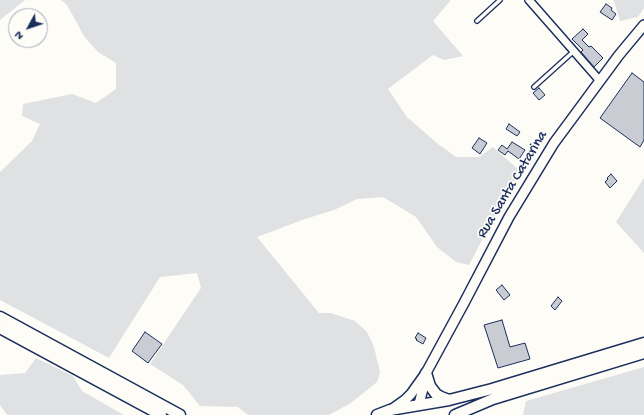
<!DOCTYPE html>
<style>
body{margin:0}
#map{position:relative;width:644px;height:415px;overflow:hidden;background:#fdfcf7;font-family:"Gochi Hand",sans-serif}
canvas{display:block}
.north{position:absolute;left:8px;top:8px;width:40px;height:40px;box-sizing:border-box;background:#fdfcf7;border:1px solid #a3aaba;border-radius:50%;rotate:230deg;font-size:11px;font-weight:700;line-height:16px;text-align:center;color:#1b2f5e}
.north::after{content:'';display:block;margin:auto;width:14px;height:18px;background:#1b2f5e;clip-path:polygon(50% 0,100% 100%,50% 72%,0 100%)}
</style>
<div id="map">
<canvas width="644" height="415"></canvas>
<div class="north">N</div>
</div>
<script>
const ctx = document.querySelector('canvas').getContext('2d');
ctx.lineJoin = 'round';
function fill(path, color) { ctx.fillStyle = color; ctx.fill(path, 'evenodd'); }
const poly = rows => new Path2D(rows.map(r => 'M' + r).join(''));
function strokePath(path, color, width, dash) { ctx.strokeStyle = color; ctx.lineWidth = width; ctx.lineCap = dash ? 'butt' : 'round'; ctx.setLineDash(dash || []); ctx.stroke(path); }
function drawText(font, color, halo, rows, align = 'center') {
  ctx.font = font + ' "Gochi Hand",sans-serif'; ctx.lineWidth = 3.5; ctx.setLineDash([]); ctx.textBaseline = 'middle'; ctx.strokeStyle = halo; ctx.fillStyle = color; for (const [text, x, y, turn = 0] of rows) {
    ctx.save(); ctx.translate(x, y); ctx.rotate((+turn || 0) * Math.PI / 180); ctx.textAlign = isNaN(turn) ? turn : align; if (halo) ctx.strokeText(text, 0, 0); ctx.fillText(text, 0, 0); ctx.restore();
  }
}
fill(poly([
 [0,0,25,0,0,20],
 [61,0,451,0,433,21,463,56,444,60,433,55,388,89,407,117,438,144,456,157,479,157,493,147,520,171,498,209,469,265,456,262,437,247,416,217,383,197,357,199,334,210,305,219,257,237,319,313,331,313,355,321,367,332,374,347,380,372,377,382,351,403,329,415,248,415,238,407,200,406,183,385,150,364,201,288,197,273,160,277,109,358,0,300,0,172,32,141,40,124,22,116,23,104,72,94,96,103,116,89,116,63,98,52,84,36,67,5],
 [613,0,644,0,644,8,638,17,620,21,614,1],
 [644,178,644,253,616,222],
 [36,358,73,376,82,391,124,415,7,415,0,405,0,375,25,373],
 [644,367,644,415,523,415,526,401]
]), '#e0e1e3');
const building = poly([
 [606,4,612,8,611,10,616,14,612,20,600,12,606,4],
 [583,29,588,34,582,40,589,47,591,46,603,58,594,67,581,52,583,50,572,39,583,29],
 [632,73,644,82,644,140,640,147,600,118,632,73],
 [539,88,545,95,539,100,533,93,539,88],
 [509,124,520,132,517,136,506,129,509,124],
 [479,138,487,143,480,154,472,148,479,138],
 [512,142,525,150,519,159,508,151,505,155,498,150,502,145,507,149,512,142],
 [611,174,617,181,610,188,605,182,608,179,607,178,611,174],
 [502,285,510,295,504,300,496,290,502,285],
 [558,297,562,301,555,310,551,306,558,297],
 [502,320,510,347,525,343,530,359,498,368,484,325,502,320],
 [145,332,162,344,148,363,132,351,145,332],
 [418,333,426,338,423,344,416,340,417,339,415,338,418,333]
]);
fill(building, '#c9ccd3');
strokePath(building, '#1b2f5e', 1);
const lane = poly([
 [477,21,500,0],
 [534,87,574,51]
]);
const street = poly([
 [529,0,600,81]
]);
const secondary = poly([
 [419,404,426,377],
 [391,410,405,400,411,394,426,373,464,303,509,217,554,143,619,55,644,25]
]);
const primary = poly([
 [0,317,180,415],
 [0,328,161,415],
 [426,373,430,386,436,394,441,397,449,400],
 [377,415,390,410,449,400,492,389,644,343],
 [455,415,493,399,644,353]
]);
strokePath(lane, '#1b2f5e', 6);
strokePath(street, '#1b2f5e', 10);
strokePath(secondary, '#1b2f5e', 12);
strokePath(primary, '#1b2f5e', 13);
strokePath(lane, '#fdfcf7', 3.5);
strokePath(street, '#fdfcf7', 7);
strokePath(secondary, '#fdfcf7', 9);
strokePath(primary, '#fdfcf7', 10);
drawText('15px', '#1b2f5e', '#fdfcf7', [
 ["Rua Santa Catarina",513,185,-59]
]);
</script>
